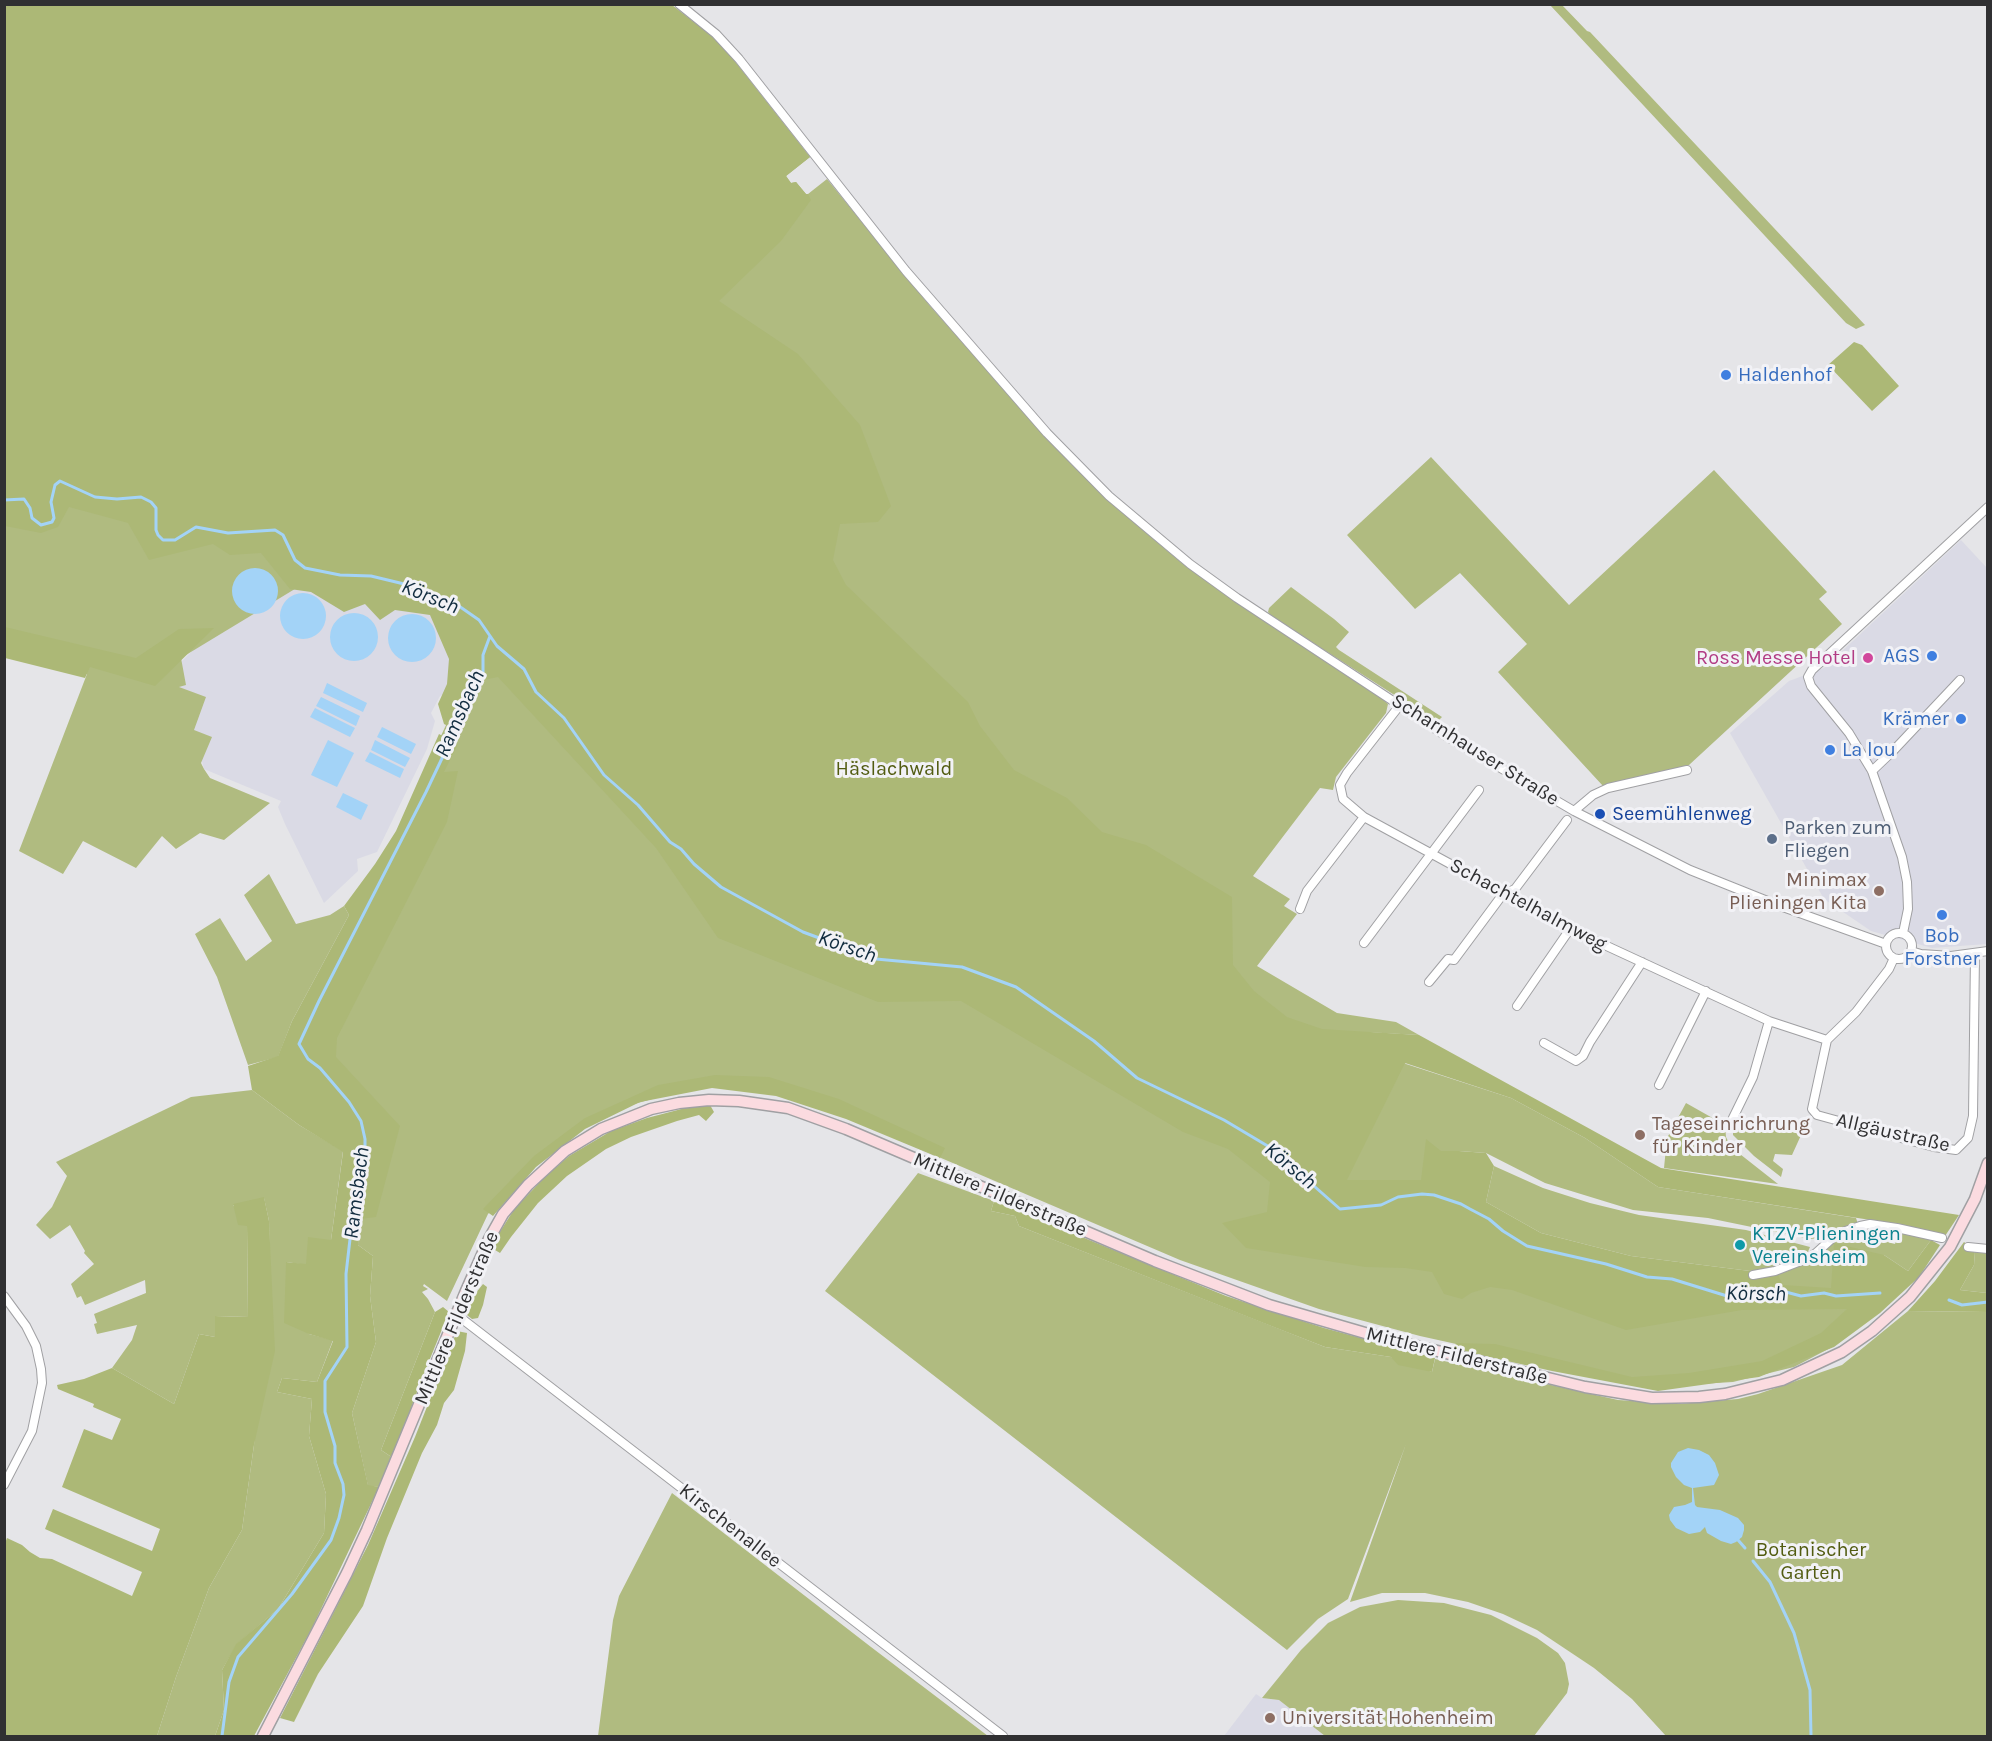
<!DOCTYPE html>
<meta charset="utf-8">
<style>
body{margin:0}
#map{position:relative;width:1992px;height:1741px;overflow:hidden;background:#e5e5e8;font-family:Karla,sans-serif}
canvas{display:block}
.frame{position:absolute;inset:0;border:6px solid #303032;pointer-events:none}
</style>
<div id="map">
<canvas width="1992" height="1741"></canvas>
<div class="frame"></div>
</div>
<script>
const ctx = document.querySelector('canvas').getContext('2d');
ctx.lineJoin = 'round';
function fill(path, color) { ctx.fillStyle = color; ctx.fill(path, 'evenodd'); }
const poly = rows => new Path2D(rows.map(r => 'M' + r).join(''));
function strokePath(path, color, width, dash) { ctx.strokeStyle = color; ctx.lineWidth = width; ctx.lineCap = dash ? 'butt' : 'round'; ctx.setLineDash(dash || []); ctx.stroke(path); }
function drawText(font, color, halo, rows, align = 'center') {
  ctx.font = font + ' Karla,sans-serif'; ctx.lineWidth = 6; ctx.setLineDash([]); ctx.textBaseline = 'middle'; ctx.strokeStyle = halo; ctx.fillStyle = color; for (const [text, x, y, turn = 0] of rows) {
    ctx.save(); ctx.translate(x, y); ctx.rotate((+turn || 0) * Math.PI / 180); ctx.textAlign = isNaN(turn) ? turn : align; if (halo) ctx.strokeText(text, 0, 0); ctx.fillText(text, 0, 0); ctx.restore();
  }
}
fill(poly([
 [1961,540,1987,568,1987,944,1932,948,1871,931,1824,899,1730,733,1789,681,1824,668],
 [215,573,429,612,449,625,453,691,440,696,431,713,435,721,427,749,377,852,357,859,358,871,324,903,285,824,278,807,281,801,204,769,194,731,175,686,178,665,193,650],
 [1256,1694,1262,1698,1279,1700,1325,1736,1224,1736]
]), '#dadae5');
fill(poly([
 [1550,5,1562,5,1587,31,1590,32,1865,325,1856,329,1846,323],
 [729,54,810,157,786,176,791,183,796,182,806,194,808,194,827,179,931,307,1072,465,1117,508,1183,564,1237,603,1377,694,1388,704,1386,713,1336,777,1333,790,1320,788,1253,876,1290,899,1284,906,1297,914,1257,966,1337,1013,1396,1022,1419,1035,1365,1032,1406,1064,1511,1098,1585,1138,1658,1187,1856,1218,1858,1224,1828,1237,1810,1239,1708,1218,1633,1210,1545,1183,1486,1153,1459,1151,1441,1151,1422,1177,1541,1235,1632,1258,1716,1276,1777,1272,1816,1257,1838,1237,1860,1229,1886,1229,1892,1235,1891,1243,1895,1244,1898,1235,1910,1232,1931,1240,1908,1271,1884,1255,1885,1271,1834,1346,1794,1367,1733,1382,1684,1385,1626,1379,1515,1357,1420,1336,1319,1309,1180,1260,831,1111,757,1087,709,1083,613,1110,555,1147,525,1174,488,1214,447,1301,424,1284,423,1286,428,1289,422,1292,428,1299,435,1312,381,1450,393,1458,379,1487,368,1486,352,1413,376,1342,370,1296,373,1256,358,1245,361,1132,312,1055,440,738,464,686,460,622,313,578,181,658,186,685,179,687,206,697,194,730,212,737,201,763,204,769,210,778,270,803,224,840,200,833,176,849,162,836,136,868,83,841,63,874,19,851,87,674,5,652,4,410,695,310],
 [1431,457,1569,605,1714,470,1827,592,1819,599,1842,624,1689,765,1603,786,1498,672,1527,644,1460,573,1415,609,1347,535],
 [1291,587,1334,619,1349,632,1336,647,1339,650,1442,717,1438,721,1435,721,1271,616,1268,612,1269,608],
 [269,874,296,924,330,915,344,906,349,915,292,1021,278,1057,248,1065,217,977,195,934,220,918,246,961,272,941,244,895],
 [252,1090,299,1125,343,1151,331,1240,306,1265,287,1262,309,1334,333,1340,317,1382,282,1378,277,1392,312,1399,309,1436,326,1494,324,1533,278,1609,237,1644,222,1670,224,1710,215,1736,157,1736,176,1677,209,1588,242,1530,254,1445,270,1273,269,1221,264,1198,233,1205,247,1225,248,1317,215,1316,215,1337,199,1334,174,1404,112,1368,132,1340,137,1325,97,1334,94,1324,97,1323,94,1314,146,1293,145,1280,85,1305,81,1296,77,1298,71,1284,94,1264,84,1253,85,1251,70,1225,50,1239,36,1225,52,1207,67,1176,56,1162,191,1097],
 [1686,1103,1725,1125,1726,1137,1731,1147,1778,1184,1664,1168,1667,1138],
 [1770,1119,1807,1122,1792,1155,1775,1154,1773,1161,1783,1169,1781,1177,1754,1156,1733,1135,1733,1129,1752,1128],
 [1494,1166,1543,1188,1590,1203,1639,1215,1746,1230,1810,1247,1807,1254,1794,1260,1774,1267,1750,1271,1631,1256,1541,1233,1486,1202],
 [918,1173,994,1201,991,1211,1015,1216,1019,1226,1325,1347,1391,1357,1432,1372,1435,1359,1618,1400,1678,1404,1738,1399,1758,1394,1842,1365,1908,1311,1987,1312,1987,1736,1666,1736,1632,1699,1594,1668,1537,1630,1503,1614,1468,1602,1425,1593,1382,1593,1350,1602,1406,1444,1348,1599,1318,1619,1287,1650,825,1291],
 [1975,1251,1987,1251,1987,1293,1960,1290,1974,1265],
 [672,1493,871,1647,988,1736,598,1736,613,1620,619,1596],
 [1398,1600,1444,1603,1491,1615,1537,1638,1558,1653,1565,1663,1569,1684,1567,1693,1534,1736,1325,1736,1279,1700,1262,1698,1301,1650,1328,1623,1360,1607]
]), '#b0bb80');
fill(poly([
 [4,5,672,5,712,36,729,54,810,157,786,176,791,183,796,182,806,194,808,194,811,200,781,241,719,301,798,354,860,425,891,506,878,522,840,524,833,560,846,585,968,702,980,726,1014,770,1067,798,1102,832,1146,845,1232,897,1233,965,1254,991,1287,1017,1322,1029,1419,1035,1661,1168,1959,1215,1945,1236,1877,1221,1658,1187,1585,1138,1511,1098,1405,1063,1347,1180,1421,1180,1426,1139,1441,1151,1459,1151,1486,1153,1494,1166,1486,1202,1541,1233,1631,1256,1750,1271,1774,1267,1783,1285,1831,1288,1834,1243,1884,1255,1908,1271,1931,1240,1940,1245,1919,1277,1880,1313,1834,1347,1759,1377,1658,1391,1552,1371,1453,1349,1456,1343,1495,1344,1632,1377,1689,1373,1762,1361,1821,1333,1847,1309,1742,1310,1626,1330,1512,1290,1490,1287,1471,1293,1462,1299,1444,1294,1432,1272,1405,1268,1365,1267,1246,1248,1222,1223,1267,1212,1270,1182,1228,1149,1183,1132,961,1001,878,1002,718,938,656,848,498,677,483,680,460,732,444,724,438,704,447,684,449,659,430,615,395,610,380,620,365,604,344,612,311,592,290,589,261,553,230,555,213,544,149,560,128,523,69,507,58,527,41,533,5,526],
 [1854,342,1862,345,1899,386,1872,411,1828,365],
 [5,627,136,658,179,629,214,628,155,686,90,667,85,678,5,658],
 [439,734,458,744,444,772,458,771,447,822,337,1038,336,1057,400,1126,376,1217,360,1219,358,1245,373,1256,370,1296,376,1342,352,1413,368,1485,379,1487,312,1628,254,1736,215,1736,224,1710,222,1670,236,1644,278,1609,324,1533,326,1494,309,1436,312,1399,277,1392,282,1378,317,1382,333,1341,309,1334,284,1323,286,1262,306,1264,308,1237,331,1240,343,1152,299,1125,252,1090,248,1066,278,1056,292,1021,349,915,344,906,375,864,396,831],
 [715,1075,769,1077,839,1099,945,1148,940,1158,846,1119,776,1096,712,1088,640,1102,585,1129,536,1167,493,1216,483,1209,534,1156,585,1118,658,1085],
 [710,1105,714,1112,706,1121,699,1115,677,1121,631,1137,606,1149,567,1176,538,1203,511,1237,500,1253,495,1250,496,1238,515,1208,546,1176,569,1156,611,1131,647,1118,693,1106],
 [264,1197,269,1221,275,1351,254,1445,242,1530,209,1588,176,1677,157,1736,5,1736,4,1546,7,1538,22,1545,30,1552,40,1558,52,1559,132,1596,142,1572,45,1529,53,1509,152,1551,160,1529,62,1487,84,1429,112,1440,121,1419,93,1407,94,1404,58,1389,57,1385,84,1379,112,1368,174,1404,199,1334,215,1337,215,1316,248,1317,247,1226,238,1225,233,1204],
 [994,1201,1226,1296,1324,1328,1435,1358,1432,1372,1398,1365,1391,1357,1325,1347,1261,1322,1019,1226,1015,1216,991,1211],
 [1964,1242,1975,1251,1974,1265,1960,1290,1987,1293,1987,1312,1908,1311,1935,1281],
 [483,1284,487,1287,483,1305,478,1318,472,1319,467,1315,471,1299],
 [443,1307,449,1312,421,1381,393,1458,381,1450,435,1312],
 [457,1331,467,1333,465,1351,454,1390,444,1403,437,1425,422,1453,387,1538,363,1606,318,1674,294,1722,280,1718,368,1545,415,1437]
]), '#acb876');
fill(poly([
 '232 591a23 23 0 1 1 46 0a23 23 0 1 1-46 0Z',
 '280 616a23 23 0 1 1 46 0a23 23 0 1 1-46 0Z',
 '330 637a24 24 0 1 1 48 0a24 24 0 1 1-48 0Z',
 '388 638a24 24 0 1 1 48 0a24 24 0 1 1-48 0Z',
 [327,683,367,703,363,712,323,693],
 [321,697,360,716,356,726,316,706],
 [315,708,355,728,350,737,310,717],
 [382,727,416,744,411,754,377,737],
 [328,740,354,753,337,787,311,775],
 [375,740,410,758,405,767,371,750],
 [370,752,404,769,400,778,365,761],
 [343,793,368,805,361,820,336,807],
 [1688,1448,1699,1450,1709,1455,1715,1463,1719,1475,1714,1485,1693,1488,1695,1505,1697,1507,1720,1510,1738,1518,1744,1525,1744,1530,1742,1537,1736,1542,1731,1544,1721,1541,1707,1533,1705,1527,1700,1532,1689,1534,1676,1528,1670,1520,1669,1515,1674,1507,1685,1505,1692,1502,1692,1488,1684,1485,1676,1477,1671,1467,1671,1463,1678,1452]
]), '#a3d3f7');
strokePath(poly([
 [4,500,24,499,30,508,32,518,41,525,52,522,54,518,51,502,55,485,60,481,95,497,117,499,141,497,151,502,156,508,156,530,158,535,163,540,175,540,196,527,228,533,275,530,283,535,295,560,305,568,340,575,371,576,400,583,422,589,456,604,479,620,497,646,524,669,536,692,564,718,604,775,638,805,670,842,681,849,694,864,721,887,803,932,876,959,962,967,1016,987,1094,1041,1137,1078,1224,1120,1271,1148,1340,1209,1381,1205,1398,1197,1422,1194,1434,1195,1461,1204,1470,1209,1489,1219,1503,1231,1527,1246,1606,1264,1647,1277,1672,1279,1727,1296,1744,1290,1782,1291,1801,1296,1824,1293,1836,1296,1880,1293],
 [1949,1300,1962,1305,1988,1302],
 [1738,1540,1745,1548],
 [1753,1561,1770,1582,1794,1633,1810,1690,1811,1736],
 [222,1736,229,1682,238,1657,292,1594,331,1540,339,1518,344,1495,343,1484,335,1463,335,1446,325,1412,325,1381,347,1347,346,1274,353,1213,365,1156,365,1139,361,1121,349,1102,320,1068,308,1059,299,1044,319,1001,426,792,483,672,483,655,490,636]
]), '#a3d3f7', 3);
const minor = poly([
 [679,4,716,34,739,59,906,271,1047,433,1109,496,1190,564,1237,598,1446,736,1574,811,1690,870,1780,906,1886,944],
 [1400,705,1347,773,1340,785,1343,799,1364,817,1570,929,1769,1021,1827,1040],
 [1872,771,1893,751,1960,680],
 [1574,811,1593,795,1608,788,1687,770],
 [1300,909,1307,891,1364,817],
 '1886 946a13 13 0 1 1 26 0a13 13 0 1 1-26 0Z',
 [1903,933,1908,909,1907,882,1902,857,1872,771,1849,733,1811,686,1808,677,1812,670,1988,507],
 [1364,943,1479,790],
 [1911,951,1921,954,1951,956,1988,951],
 [1894,958,1889,969,1856,1012,1827,1040,1812,1109,1817,1115,1934,1147,1956,1150,1968,1138,1973,1116,1975,953],
 [1429,982,1448,959,1454,960,1503,894,1515,889,1567,820],
 [1517,1006,1570,929],
 [1544,1043,1576,1061,1583,1056,1590,1042,1642,962],
 [1659,1085,1706,991],
 [1730,1124,1753,1077,1769,1021],
 [1968,1247,1988,1249],
 [1753,1275,1775,1271,1806,1259,1816,1253,1837,1234,1860,1226,1870,1224,1897,1228,1942,1238],
 [4,1296,26,1326,36,1346,41,1369,42,1383,32,1431,4,1485],
 [457,1315,1003,1736]
]);
const secondary = poly([
 [263,1736,347,1573,367,1530,466,1291,489,1239,503,1214,528,1185,565,1151,601,1129,651,1109,679,1103,709,1100,739,1101,788,1108,846,1129,1155,1261,1269,1305,1372,1335,1585,1387,1652,1398,1699,1397,1725,1394,1782,1380,1842,1352,1872,1331,1910,1297,1950,1247,1975,1199,1988,1163]
]);
strokePath(minor, '#a0a0a3', 10);
strokePath(secondary, '#a0a0a3', 13);
strokePath(minor, '#fff', 8);
strokePath(secondary, '#fbdbe0', 10);
for (const [x, y, r, color] of [
 [1726,375,6,"#3f7fe0"],
 [1932,656,6,"#3f7fe0"],
 [1868,658,6,"#d1479c"],
 [1961,719,6,"#3f7fe0"],
 [1830,750,6,"#3f7fe0"],
 [1600,814,6,"#1a4fb4"],
 [1772,839,6,"#5c6f8a"],
 [1879,891,6,"#8d6e63"],
 [1942,915,6,"#3f7fe0"],
 [1640,1135,6,"#8d6e63"],
 [1740,1245,6,"#0f9aa8"],
 [1270,1718,6,"#8d6e63"]
]) { const dot = new Path2D(); dot.arc(x, y, r, 0, 2 * Math.PI); ctx.fillStyle = color; ctx.fill(dot); strokePath(dot, '#f2f2f6', 2); }
drawText('20px', '#366cbe', '#f2f2f6', [
 ["Haldenhof",1738,375],
 ["AGS",1920,656,"right"],
 ["Krämer",1949,719,"right"],
 ["La lou",1842,750],
 ["Bob",1942,936,"center"],
 ["Forstner",1942,959,"center"]
], 'left');
drawText('20px', '#b23c85', '#f2f2f6', [
 ["Ross Messe Hotel",1856,658]
], 'right');
drawText('20px', '#303032', '#f2f2f6', [
 ["Scharnhauser Straße",1475,750,32],
 ["Schachtelhalmweg",1528,905,28],
 ["Allgäustraße",1893,1133,13],
 ["Mittlere Filderstraße",1000,1195,23],
 ["Mittlere Filderstraße",457,1318,-67],
 ["Mittlere Filderstraße",1457,1356,14],
 ["Kirschenallee",730,1526,38]
]);
drawText('20px', '#525c11', '#f2f2f6', [
 ["Häslachwald",894,769],
 ["Botanischer",1811,1550],
 ["Garten",1811,1573]
]);
drawText('20px', '#164399', '#f2f2f6', [
 ["Seemühlenweg",1612,814]
], 'left');
drawText('20px', '#4e5e75', '#f2f2f6', [
 ["Parken zum",1784,828],
 ["Fliegen",1784,851]
], 'left');
drawText('20px', '#785e54', '#f2f2f6', [
 ["Minimax",1867,880,"right"],
 ["Plieningen Kita",1867,903,"right"],
 ["Tageseinrichrung",1652,1124],
 ["für Kinder",1652,1147],
 ["Universität Hohenheim",1282,1718]
], 'left');
drawText('20px', '#0d838f', '#f2f2f6', [
 ["KTZV-Plieningen",1752,1234],
 ["Vereinsheim",1752,1257]
], 'left');
drawText('italic 21px', '#112c3f', '#f2f2f6', [
 ["Körsch",430,597,22],
 ["Ramsbach",460,714,-66],
 ["Körsch",847,947,19],
 ["Körsch",1290,1166,40],
 ["Ramsbach",357,1193,-83],
 ["Körsch",1756,1294,1]
]);
</script>
